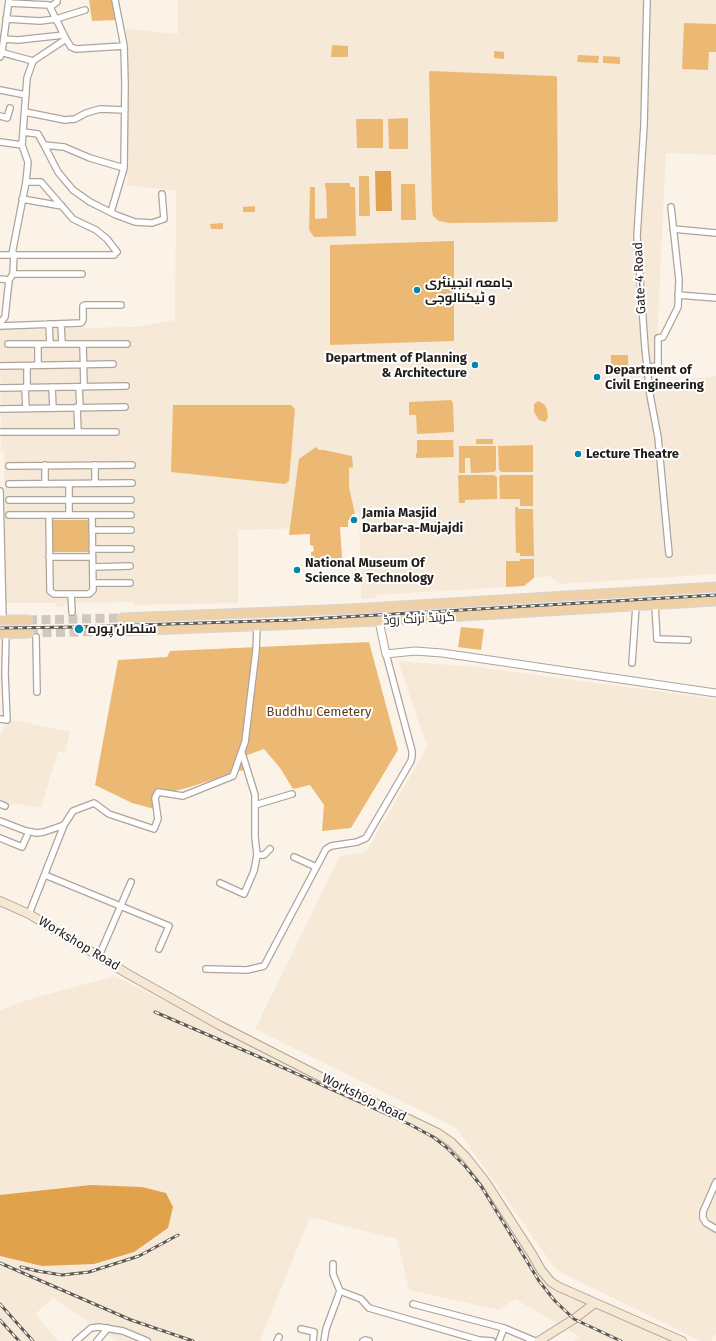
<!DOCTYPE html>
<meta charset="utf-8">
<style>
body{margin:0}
canvas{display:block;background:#fcf3e8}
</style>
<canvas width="716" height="1341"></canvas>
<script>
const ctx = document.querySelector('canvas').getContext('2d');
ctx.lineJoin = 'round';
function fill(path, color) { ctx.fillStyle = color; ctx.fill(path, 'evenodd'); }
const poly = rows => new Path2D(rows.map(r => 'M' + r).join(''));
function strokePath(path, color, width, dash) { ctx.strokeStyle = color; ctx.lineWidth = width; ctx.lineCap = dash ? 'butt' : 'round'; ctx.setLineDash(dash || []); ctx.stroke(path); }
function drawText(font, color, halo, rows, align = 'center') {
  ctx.font = font + ' "Fira Sans",Cairo,sans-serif'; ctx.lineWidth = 4; ctx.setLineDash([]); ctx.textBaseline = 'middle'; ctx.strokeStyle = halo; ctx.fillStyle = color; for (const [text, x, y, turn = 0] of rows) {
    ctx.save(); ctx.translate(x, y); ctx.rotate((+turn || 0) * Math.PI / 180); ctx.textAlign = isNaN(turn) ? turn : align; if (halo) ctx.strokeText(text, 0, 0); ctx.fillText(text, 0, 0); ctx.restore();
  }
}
fill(poly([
 [178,0,716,0,716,155,666,153,655,381,672,381,716,376,716,574,560,584,549,576,533,578,524,586,376,595,376,598,361,599,359,512,351,512,338,527,238,530,238,603,134,605,134,602,65,603,64,607,57,607,56,603,6,603,4,451,1,450,0,329,135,327,175,320,176,191,127,185,126,29,178,34],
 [398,661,477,667,716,699,716,1333,711,1341,701,1341,556,1270,456,1128,255,1029,340,856,366,852,427,747],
 [14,720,70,732,65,753,58,751,41,808,18,804,5,806,0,804,0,735,1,735,3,727],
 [115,976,446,1142,555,1288,605,1312,669,1341,574,1341,579,1336,515,1299,499,1310,409,1290,397,1239,310,1217,260,1341,117,1341,53,1298,35,1314,58,1341,0,1341,0,1010,30,999]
]), '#f7e9d7');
fill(poly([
 [89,0,114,0,118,20,92,21],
 [684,23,716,24,716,52,709,52,708,70,682,69],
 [332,45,348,46,348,57,331,57],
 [494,51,504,52,504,59,494,58],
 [578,55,599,56,598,63,577,62],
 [603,56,620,57,620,64,603,63],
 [430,71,554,76,557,77,558,220,556,222,449,223,439,221,433,216,432,210,429,73],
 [408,118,408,149,389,149,388,119],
 [356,119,383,119,383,148,357,148],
 [359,176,369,176,370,216,359,216],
 [325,183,350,183,350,187,355,187,356,236,314,237,309,230,310,187,315,187,315,219,327,218,326,187,325,187],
 [401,184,415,184,416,220,401,220],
 [255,206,255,212,243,212,243,207],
 [223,223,223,229,211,229,210,224],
 [454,241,454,341,330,345,330,245],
 [611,355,628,355,628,370,611,370],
 [451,400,453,403,454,432,417,434,416,415,409,415,409,402],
 [538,401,544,404,547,409,548,418,545,422,539,420,534,412,534,404],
 [173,405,291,405,295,409,289,481,285,484,171,472],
 [476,439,493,439,493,444,476,444],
 [417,440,453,440,454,457,416,458,416,453,417,453],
 [533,445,533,472,501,472,499,470,498,446],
 [459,446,496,446,496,470,494,472,471,473,470,458,465,458,465,473,459,473],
 [316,447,319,450,324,450,352,456,353,467,349,468,349,487,355,514,352,514,351,520,348,520,348,527,340,527,342,558,339,558,339,564,312,566,311,552,314,551,313,546,310,545,310,534,289,535,299,459],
 [458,475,494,475,497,477,497,499,465,500,465,503,459,503],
 [501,475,533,475,533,506,520,506,520,499,500,499,499,477],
 [515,507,518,507,518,509,533,509,534,556,520,556,520,553,516,553],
 [53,520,88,520,89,552,53,552],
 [520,559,534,559,534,578,524,586,506,587,506,561,520,561],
 [461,627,484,629,481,650,458,647],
 [369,642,398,750,351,828,322,831,324,805,310,785,293,789,280,768,264,749,242,757,246,769,187,788,157,795,158,810,132,803,95,785,118,660,167,657,170,651]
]), '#ecb975');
fill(poly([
 [375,171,391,171,392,211,376,211],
 [91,1185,142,1187,166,1193,173,1207,168,1228,134,1252,94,1264,42,1266,0,1256,0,1195]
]), '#e0a34b');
strokePath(poly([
 [72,612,72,619]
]), '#d0c8bf', 5.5, [5.5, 3]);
strokePath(poly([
 [28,620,122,618],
 [29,633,122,631]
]), '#d0c8bf', 9, [9, 4.5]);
const minor = poly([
 [647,0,644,125,637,236,645,348,650,395,658,437,669,554],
 [9,3,49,5,66,39,33,61,27,78,22,145,28,162,26,182,12,254],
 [50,7,57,2,57,0],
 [6,19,40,21,56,19,85,10],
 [4,39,18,40,64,35],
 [66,39,71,47,76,49,124,46],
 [0,52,33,61],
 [0,57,2,52,9,0],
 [0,90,26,95],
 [25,112,65,120,75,119,86,113,100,109,125,110],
 [0,116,7,118,10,108],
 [23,132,38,134,44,145,64,147,90,158,124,168],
 [0,142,22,145],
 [44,145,58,172,73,190,90,202,116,215,135,222,152,223,164,219,162,194],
 [26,182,41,182,73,219,96,230,107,239,117,252],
 [22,199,62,206],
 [111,212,124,168,125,84,124,46,115,0],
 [673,229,716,233],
 [0,255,114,255],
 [13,274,14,254],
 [0,279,9,280],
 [678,295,716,298],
 [0,323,5,317,9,280,13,274,82,274],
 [49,324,50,344],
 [61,324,62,344],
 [0,326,81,323,83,320,83,306,85,305,121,305],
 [8,344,127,344],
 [38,344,38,365],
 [83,344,84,387],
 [0,366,113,364],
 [27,366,27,388],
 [647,367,658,366,658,338,663,337,678,307,679,280,671,207],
 [52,387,53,408],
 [79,387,80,407],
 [0,388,126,386],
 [25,388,26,408],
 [77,407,78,432],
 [0,409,125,407],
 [0,432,116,432],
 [45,465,45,484],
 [95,465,95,483],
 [9,466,132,465],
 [9,484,132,483],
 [0,491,3,620],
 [9,500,131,500],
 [9,515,131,515],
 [49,515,50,591,54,594,89,594,93,590,92,515],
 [69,515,69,484],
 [92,530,131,530],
 [92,549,131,549],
 [49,557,92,557],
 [93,567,130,566],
 [93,583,130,583],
 [71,594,72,612],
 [655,605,657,639,688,640],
 [36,637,37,692],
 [632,663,636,606],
 [0,719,7,720,5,674,6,634],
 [0,804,5,806],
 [255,805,292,794],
 [0,821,26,831,37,833,44,832,64,825],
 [0,838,22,847,27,836],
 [257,855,264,855,270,849],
 [294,857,316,867],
 [45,875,169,926,159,949],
 [220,883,244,894,254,871,257,855,255,837,255,795,242,753],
 [29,914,64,825,73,811,94,803,109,814,154,829,158,819,155,798,158,792,183,796,233,776,245,742,256,651,257,626],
 [99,956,131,882],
 [206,969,247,970,264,966,326,849,331,846,357,842,366,838,411,761,412,756,412,751,386,654],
 [716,1182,703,1212,703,1218,706,1223,716,1229],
 [340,1291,361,1299,369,1308,479,1340,492,1341],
 [413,1304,504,1328,535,1341],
 [301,1329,314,1332,313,1341],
 [76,1341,91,1328,99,1327,123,1331,147,1341],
 [97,1341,108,1328],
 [277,1341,279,1337],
 [324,1341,326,1329,340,1291,333,1274,333,1264],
 [363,1341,365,1340,369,1341],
 [499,1341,504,1328]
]);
const tertiary = poly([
 [379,621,386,654,415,651,442,653,716,693]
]);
const secondary = poly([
 [0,901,29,914,128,974,219,1025,323,1078,438,1133,451,1142,466,1157,485,1181,532,1254,541,1270,551,1282,559,1287,682,1341],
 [539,1341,574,1319,595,1303]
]);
const primary = poly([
 [122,618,350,609,716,587],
 [0,620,28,620],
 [122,631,379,621,716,601],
 [0,634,29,633]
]);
strokePath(minor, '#ada49a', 8);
strokePath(tertiary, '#ada49a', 9);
strokePath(secondary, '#ada49a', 10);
strokePath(primary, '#d7d6d6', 11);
strokePath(minor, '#fff', 5.5);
strokePath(tertiary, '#fff', 7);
strokePath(secondary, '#f7e8d3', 8);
strokePath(primary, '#efd1a7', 9);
const rail = poly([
 [0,628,76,627,292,620,716,595],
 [155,1012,257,1056,411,1125,433,1137,446,1147,465,1166,481,1186,539,1281,555,1301,574,1319,621,1341],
 [0,1263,131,1320,193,1341],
 [21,1267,37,1271,62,1275,89,1272,139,1256,178,1235],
 [0,1304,33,1341],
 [0,1320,19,1341]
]);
strokePath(rail, '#5f5a54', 3);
strokePath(rail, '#fff', 1.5, [4.5]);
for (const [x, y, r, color] of [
 [417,290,4,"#0587aa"],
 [475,365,4,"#0587aa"],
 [597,377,4,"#0587aa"],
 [578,454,4,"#0587aa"],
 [354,520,4,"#0587aa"],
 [297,570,4,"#0587aa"],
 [79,629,5,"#0587aa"]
]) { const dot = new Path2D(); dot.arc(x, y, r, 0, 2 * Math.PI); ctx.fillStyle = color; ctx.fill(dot); strokePath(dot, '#fff', 1.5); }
drawText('13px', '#211e1a', '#fff', [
 ["Gate-4 Road",640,278,-93],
 ["گرینڈ ٹرنک روڈ",419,619,-3],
 ["Workshop Road",79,944,31],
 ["Workshop Road",364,1098,26]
]);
drawText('bold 13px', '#211e1a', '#fff', [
 ["جامعہ انجینئری",425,283],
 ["و ٹیکنالوجی",425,298],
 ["Department of Planning",467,358,"right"],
 ["& Architecture",467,373,"right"],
 ["Department of",605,370],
 ["Civil Engineering",605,385],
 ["Lecture Theatre",586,454],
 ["Jamia Masjid",362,513],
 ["Darbar-a-Mujajdi",362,528],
 ["National Museum Of",305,563],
 ["Science & Technology",305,578],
 ["سلطان پورہ",88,629]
], 'left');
drawText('13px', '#59401b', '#fff', [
 ["Buddhu Cemetery",319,712]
]);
</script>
